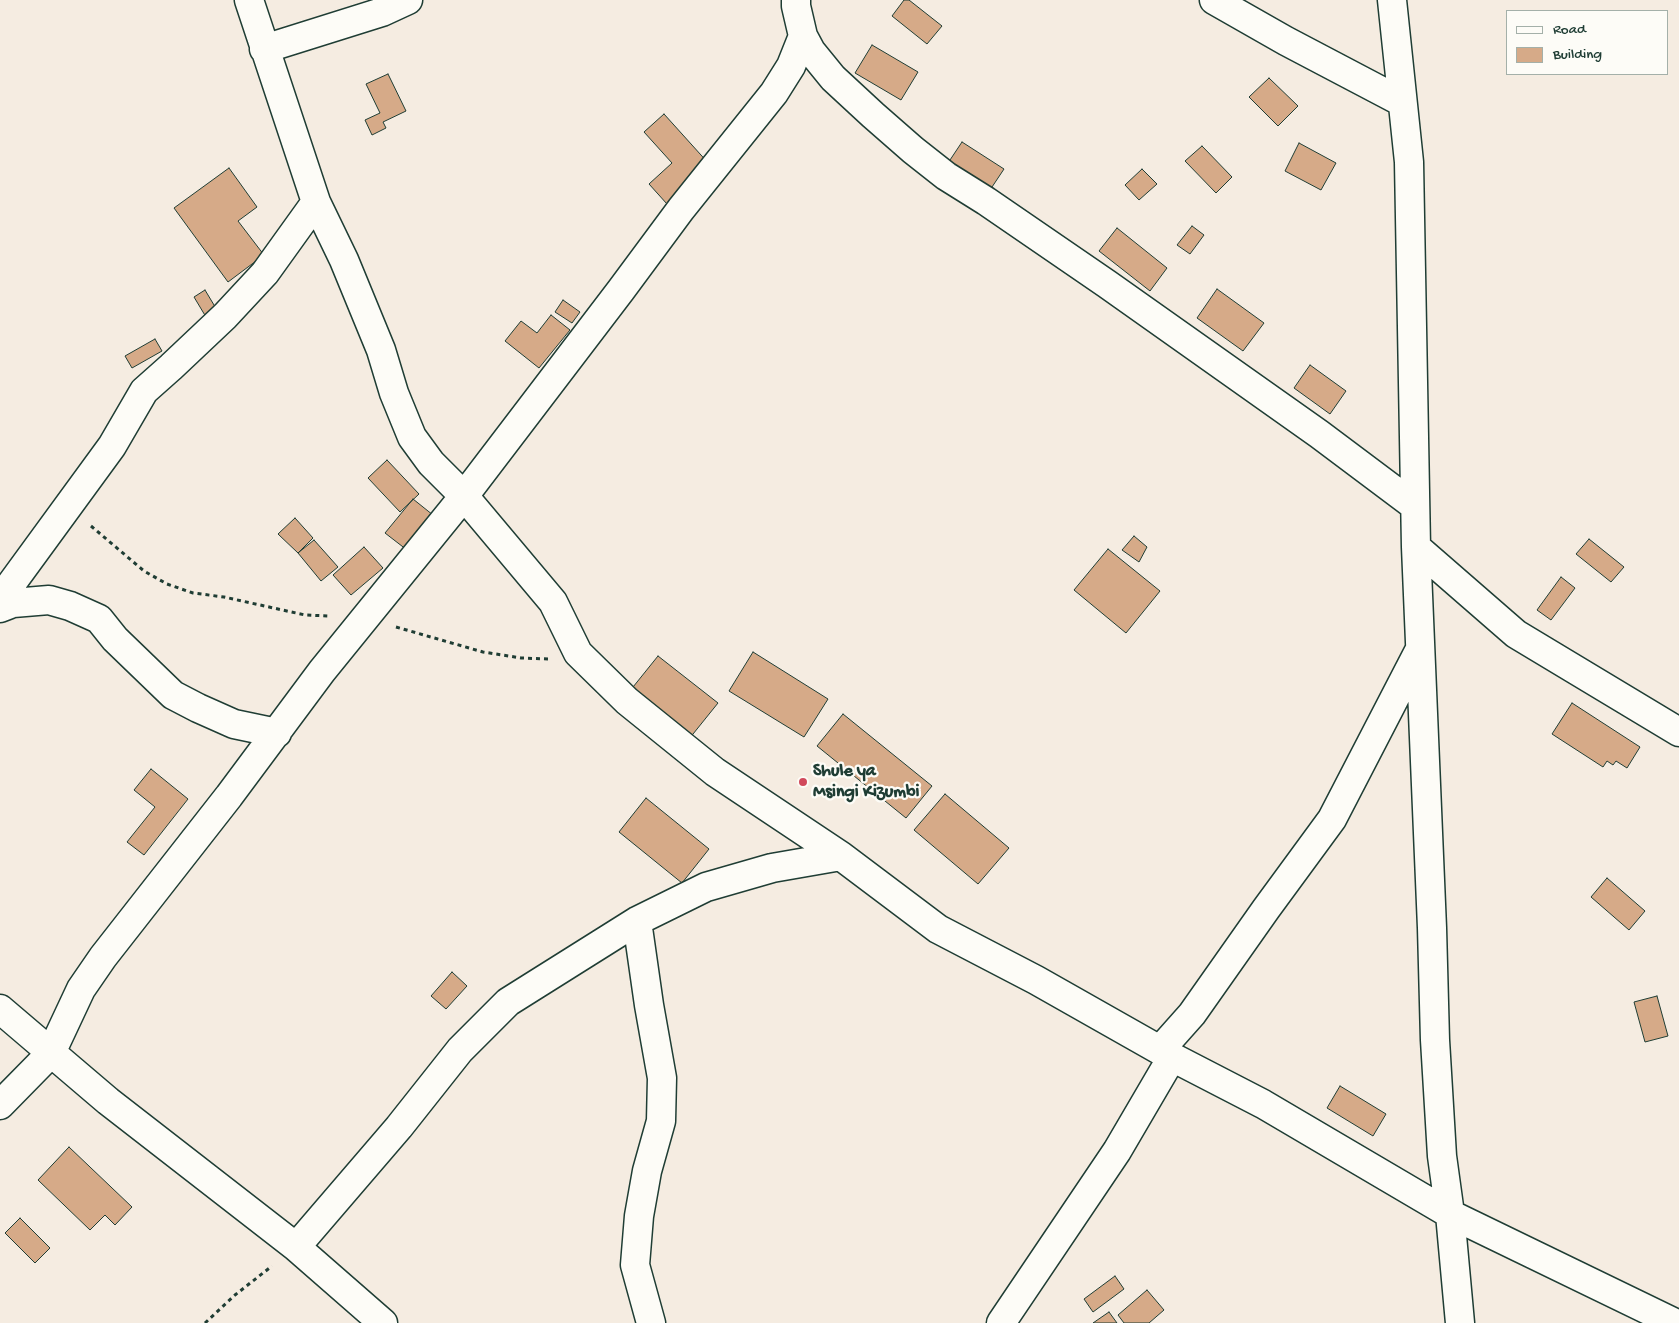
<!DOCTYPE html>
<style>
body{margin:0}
#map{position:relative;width:1679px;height:1323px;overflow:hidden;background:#f5ece1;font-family:"Gochi Hand",sans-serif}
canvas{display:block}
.legend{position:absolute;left:1506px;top:10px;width:162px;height:65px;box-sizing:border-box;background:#fdfcf7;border:1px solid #a4b0a9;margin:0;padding:6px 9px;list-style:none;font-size:15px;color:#1f3d34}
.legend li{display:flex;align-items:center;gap:10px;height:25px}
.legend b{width:25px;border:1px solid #a4b0a9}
</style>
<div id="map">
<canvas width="1679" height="1323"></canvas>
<ul class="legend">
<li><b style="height:6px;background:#fdfcf7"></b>Road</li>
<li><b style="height:14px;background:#d6aa88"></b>Building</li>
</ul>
</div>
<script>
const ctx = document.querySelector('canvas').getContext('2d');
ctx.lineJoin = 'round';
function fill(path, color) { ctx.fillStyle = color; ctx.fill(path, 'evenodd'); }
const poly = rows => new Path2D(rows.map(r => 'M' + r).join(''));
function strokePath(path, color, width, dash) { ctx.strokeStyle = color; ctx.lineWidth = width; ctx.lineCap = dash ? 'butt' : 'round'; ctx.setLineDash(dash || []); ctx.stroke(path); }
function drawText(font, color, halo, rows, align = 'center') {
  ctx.font = font + ' "Gochi Hand",sans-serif'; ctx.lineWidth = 4.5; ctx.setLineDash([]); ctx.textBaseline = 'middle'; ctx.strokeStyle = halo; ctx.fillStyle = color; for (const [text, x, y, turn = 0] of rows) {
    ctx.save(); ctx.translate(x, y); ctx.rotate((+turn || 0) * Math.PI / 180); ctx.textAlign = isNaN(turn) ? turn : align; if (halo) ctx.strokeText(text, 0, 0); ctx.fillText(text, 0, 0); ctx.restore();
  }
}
const building = poly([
 [904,0,909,0,942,26,927,44,892,16,904,0],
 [872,45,918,72,901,100,855,73,872,45],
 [388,74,406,111,383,122,386,128,372,135,365,120,380,113,366,84,388,74],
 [1269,78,1298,106,1278,126,1249,97,1269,78],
 [664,114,710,165,667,204,649,184,672,163,644,132,664,114],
 [962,142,1004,169,990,190,948,163,962,142],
 [1299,143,1336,163,1321,190,1285,171,1299,143],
 [1202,146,1232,177,1216,193,1185,161,1202,146],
 [229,168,257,207,238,221,264,255,228,282,174,208,229,168],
 [1142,169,1157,184,1139,200,1125,185,1142,169],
 [1192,226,1204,235,1190,254,1177,245,1192,226],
 [1117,228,1167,268,1150,291,1099,251,1117,228],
 [1217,289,1264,323,1243,351,1197,318,1217,289],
 [205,290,217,310,206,317,194,297,205,290],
 [563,300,580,312,572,323,555,312,563,300],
 [551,315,570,330,539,368,505,341,521,321,537,333,551,315],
 [155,339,162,351,132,368,125,356,155,339],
 [1310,365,1346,391,1330,414,1294,388,1310,365],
 [387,460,419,494,400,512,368,478,387,460],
 [413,499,433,515,407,550,385,533,413,499],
 [295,518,313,538,298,553,278,534,295,518],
 [1134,536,1147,547,1139,562,1122,550,1134,536],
 [1589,539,1624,567,1611,582,1576,554,1589,539],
 [314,540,338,567,321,581,298,553,314,540],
 [364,547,383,568,351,595,333,575,364,547],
 [1108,549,1160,591,1126,633,1074,590,1108,549],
 [1561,577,1575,588,1551,620,1537,610,1561,577],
 [753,652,828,699,804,737,729,691,753,652],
 [658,656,718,703,689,739,629,692,658,656],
 [1572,703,1640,747,1627,768,1616,761,1613,765,1607,761,1603,767,1552,734,1572,703],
 [843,714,932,786,906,818,817,746,843,714],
 [151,769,188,799,144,855,127,842,155,807,134,790,151,769],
 [945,794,1009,848,978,884,914,830,945,794],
 [646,798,709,849,682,883,619,832,646,798],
 [1607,878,1645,911,1629,930,1591,897,1607,878],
 [452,972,467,986,446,1009,431,996,452,972],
 [1657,996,1668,1036,1645,1042,1634,1002,1657,996],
 [1340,1086,1386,1114,1373,1136,1327,1108,1340,1086],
 [69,1147,132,1207,115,1225,105,1215,90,1230,38,1180,69,1147],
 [20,1218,50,1248,35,1263,5,1233,20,1218],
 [1115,1276,1124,1289,1093,1312,1084,1299,1115,1276],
 [1147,1290,1164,1310,1149,1323,1124,1323,1118,1315,1147,1290],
 [1109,1312,1117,1323,1093,1323,1109,1312]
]);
fill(building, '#d6aa88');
strokePath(building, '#1f3d34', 1);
const minor = poly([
 [249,0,316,202,344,260,381,350,394,393,412,437,431,463,464,496,553,602,578,653,627,701,715,772,841,856,938,929,1036,980,1172,1057,1263,1104,1450,1214,1675,1323],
 [796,0,796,6,803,36,811,51,833,78,873,115,913,150,946,176,986,201,1107,284,1319,434,1415,506],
 [1214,0,1286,41,1402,102],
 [1392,0,1409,162,1416,547,1432,928,1435,1040,1442,1156,1450,1214,1460,1323],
 [264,49,382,12,408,0],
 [1416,547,1516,634,1679,732],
 [0,597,9,587,112,446,144,391,171,367,225,316,265,273,316,202],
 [0,608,13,603,49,600,70,606,99,619,115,639,173,695,198,708,234,724,277,733],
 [637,921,649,1005,662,1078,661,1121,647,1171,639,1216,635,1265,651,1323],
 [0,1009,108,1101,296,1247,383,1323],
 [1160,1050,1192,1014,1266,909,1332,819,1419,651],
 [0,1105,51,1053,81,989,103,957,229,796,322,671,464,496,621,290,681,209,774,93,791,66,803,36],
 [296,1247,399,1127,460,1050,508,1002,637,921,706,887,772,868,841,856],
 [1001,1323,1117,1151,1172,1057]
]);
strokePath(minor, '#1f3d34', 31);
strokePath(poly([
 [91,526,144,571,167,584,193,593,224,597,305,615,328,616],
 [396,627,483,652,521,658,548,659],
 [205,1323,235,1295,272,1266]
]), '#1f3d34', 3, [4, 4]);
strokePath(minor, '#fdfcf7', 28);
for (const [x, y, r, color] of [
 [803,782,5,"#d1495b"]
]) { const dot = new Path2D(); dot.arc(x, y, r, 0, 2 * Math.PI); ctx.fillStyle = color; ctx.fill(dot); strokePath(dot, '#fdfcf7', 2); }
drawText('bold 18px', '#1f3d34', '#fdfcf7', [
 ["Shule ya",813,772],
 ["Msingi Kizumbi",813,793]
], 'left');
</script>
